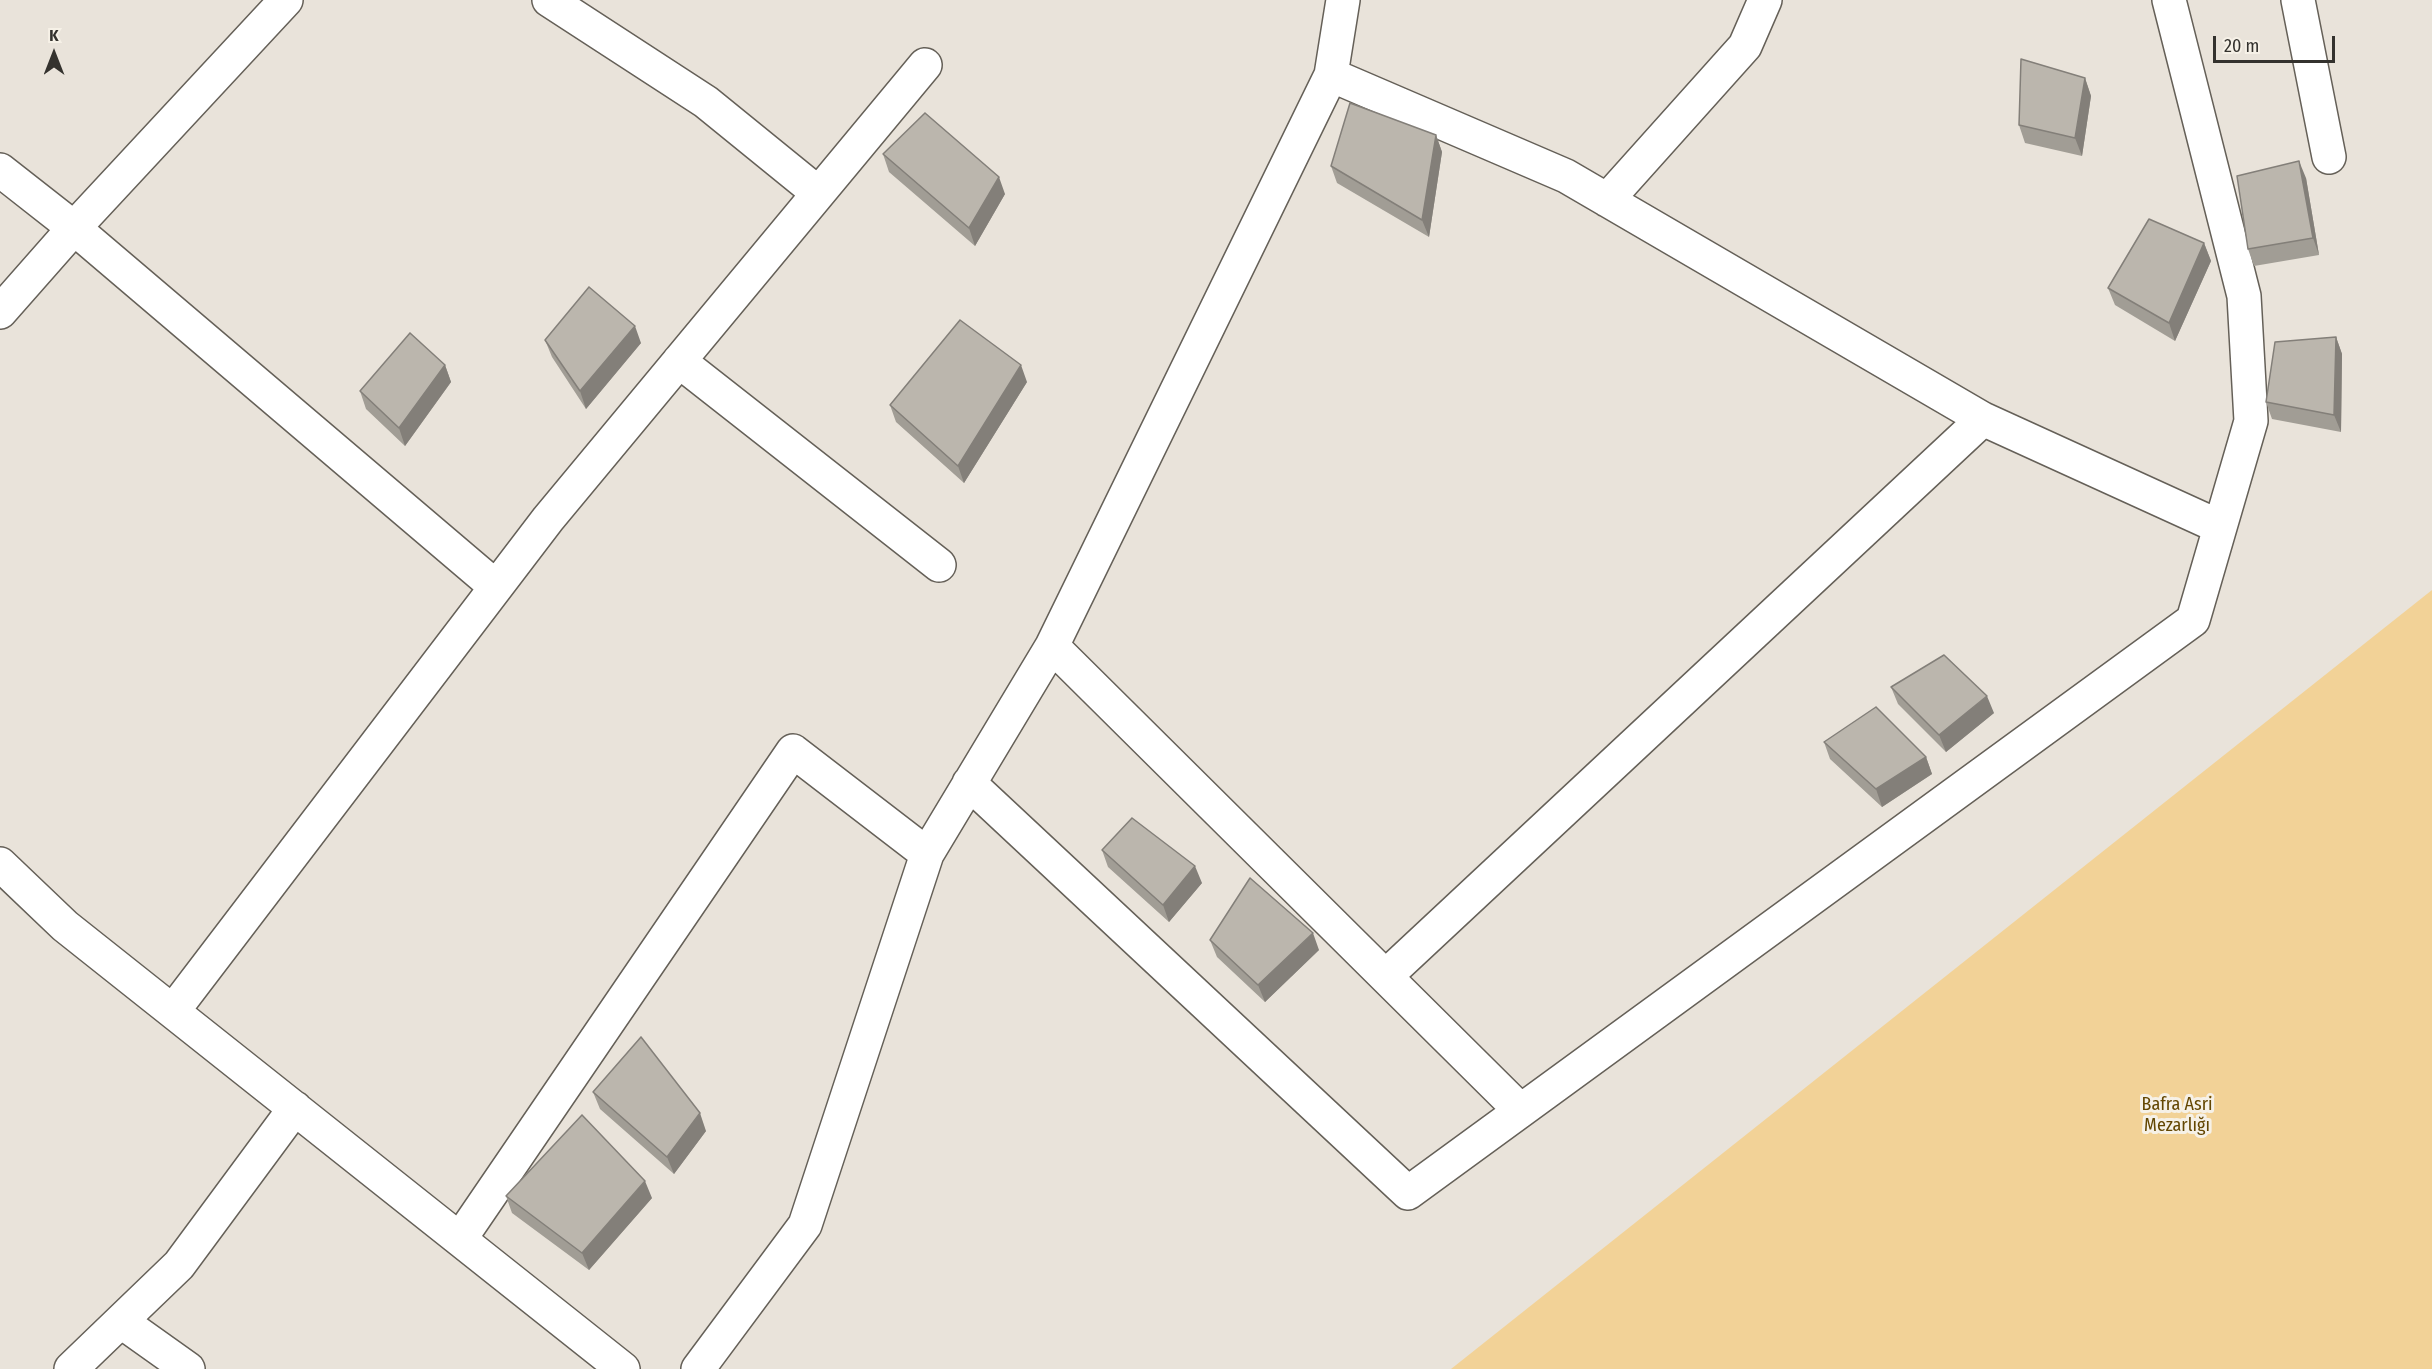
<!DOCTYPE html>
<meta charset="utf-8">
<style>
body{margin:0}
#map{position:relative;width:2432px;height:1369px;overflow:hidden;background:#e9e3da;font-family:"Fira Sans Condensed",sans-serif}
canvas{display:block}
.north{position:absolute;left:24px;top:24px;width:60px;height:60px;-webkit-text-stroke:4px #f6f1e7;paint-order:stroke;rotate:0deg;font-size:16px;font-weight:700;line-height:24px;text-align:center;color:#34322e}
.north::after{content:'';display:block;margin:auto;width:21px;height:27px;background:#34322e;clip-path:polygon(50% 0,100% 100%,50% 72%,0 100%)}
.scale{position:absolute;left:2213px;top:36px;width:122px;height:27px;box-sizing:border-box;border:3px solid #34322e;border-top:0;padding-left:8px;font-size:18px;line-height:21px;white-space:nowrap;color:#34322e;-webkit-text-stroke:4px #f6f1e7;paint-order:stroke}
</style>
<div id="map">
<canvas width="2432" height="1369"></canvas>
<div class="north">K</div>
<div class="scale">20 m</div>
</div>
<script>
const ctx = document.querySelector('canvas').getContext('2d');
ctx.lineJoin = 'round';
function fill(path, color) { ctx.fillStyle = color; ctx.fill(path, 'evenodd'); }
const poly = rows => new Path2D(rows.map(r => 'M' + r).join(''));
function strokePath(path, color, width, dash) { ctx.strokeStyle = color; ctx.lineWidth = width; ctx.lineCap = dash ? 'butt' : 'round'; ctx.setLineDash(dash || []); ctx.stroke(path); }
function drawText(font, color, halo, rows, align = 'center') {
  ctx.font = font + ' "Fira Sans Condensed",sans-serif'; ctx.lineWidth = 6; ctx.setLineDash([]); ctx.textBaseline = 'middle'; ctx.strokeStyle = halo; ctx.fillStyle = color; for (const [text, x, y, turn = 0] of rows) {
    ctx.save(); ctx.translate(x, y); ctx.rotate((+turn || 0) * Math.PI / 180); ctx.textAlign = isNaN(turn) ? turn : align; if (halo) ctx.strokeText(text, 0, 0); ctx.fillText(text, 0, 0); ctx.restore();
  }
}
fill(poly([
 [2432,590,2432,1369,1451,1369]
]), '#f2d297');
const street = poly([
 [549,0,706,102,818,193],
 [2298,0,2329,157],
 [1331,75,1566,176,1983,419,2220,527],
 [0,170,74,228,496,587],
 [1607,200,1745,46,1765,0],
 [0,312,74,228,286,0],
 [679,361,939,565],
 [1052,646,1520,1110],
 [969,783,1408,1193,2193,620,2251,421,2244,296,2169,0],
 [0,864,65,926,623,1369],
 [1386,976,1983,419],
 [173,1011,548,519,925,65],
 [460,1239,793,751,927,854],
 [122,1322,188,1369],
 [71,1369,179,1265,295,1108],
 [698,1369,805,1225,927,854,1052,646,1331,75,1343,0]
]);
strokePath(street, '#656058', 36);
strokePath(street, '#fff', 33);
fill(poly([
 [2085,78,2091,96,2082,156,2025,143,2019,125],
 [1436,135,1442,152,1429,237,1337,183,1331,166],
 [883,154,1005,194,975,246,889,172],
 [2306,178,2319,255,2254,266,2248,249],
 [2204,243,2211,261,2175,341,2115,305,2108,288],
 [2336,337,2342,354,2341,432,2272,419,2266,402],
 [545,340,641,343,586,409,552,357],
 [445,365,451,382,405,446,366,409,360,391],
 [1027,382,964,483,896,422,890,405],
 [1891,687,1994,713,1946,752,1898,704],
 [1824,742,1926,757,1932,774,1882,807,1830,759],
 [1102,850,1202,883,1169,922,1108,867],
 [1210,940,1319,950,1265,1002,1217,957],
 [593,1092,706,1131,674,1174,600,1109],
 [506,1196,652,1198,589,1270,512,1213]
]), '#a19d95');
fill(poly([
 [2085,78,2091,96,2082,156,2075,138],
 [1436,135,1442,152,1429,237,1422,220],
 [2299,161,2306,178,2319,255,2313,238],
 [999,177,1005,194,975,246,969,228],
 [2204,243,2211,261,2175,341,2169,323],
 [635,326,641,343,586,409,580,391],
 [2336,337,2342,354,2341,432,2334,415],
 [445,365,451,382,405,446,399,428],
 [1021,365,1027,382,964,483,958,466],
 [1987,696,1994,713,1946,752,1939,735],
 [1926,757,1932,774,1882,807,1876,789],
 [1195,866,1202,883,1169,922,1163,905],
 [1313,933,1319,950,1265,1002,1258,985],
 [700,1113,706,1131,674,1174,667,1157],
 [645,1181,652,1198,589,1270,582,1253]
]), '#837f79');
const building = poly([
 [2021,59,2085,78,2075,138,2019,125,2021,59],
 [1350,103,1436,135,1422,220,1331,166,1350,103],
 [925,113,999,177,969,228,883,154,925,113],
 [2299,161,2313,238,2248,249,2237,176,2299,161],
 [2149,219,2204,243,2169,323,2108,288,2149,219],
 [589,287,635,326,580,391,545,340,589,287],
 [960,320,1021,365,958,466,890,405,960,320],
 [410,333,445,365,399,428,360,391,410,333],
 [2336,337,2334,415,2266,402,2275,342,2336,337],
 [1944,655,1987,696,1939,735,1891,687,1944,655],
 [1876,707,1926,757,1876,789,1824,742,1876,707],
 [1132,818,1195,866,1163,905,1102,850,1132,818],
 [1250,878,1313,933,1258,985,1210,940,1250,878],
 [641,1037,700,1113,667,1157,593,1092,641,1037],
 [582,1115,645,1181,582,1253,506,1196,582,1115]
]);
fill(building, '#bbb6ad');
strokePath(building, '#837f79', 1.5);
drawText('18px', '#634601', '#f6f1e7', [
 ["Bafra Asri",2177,1105],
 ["Mezarlığı",2177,1126]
]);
</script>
